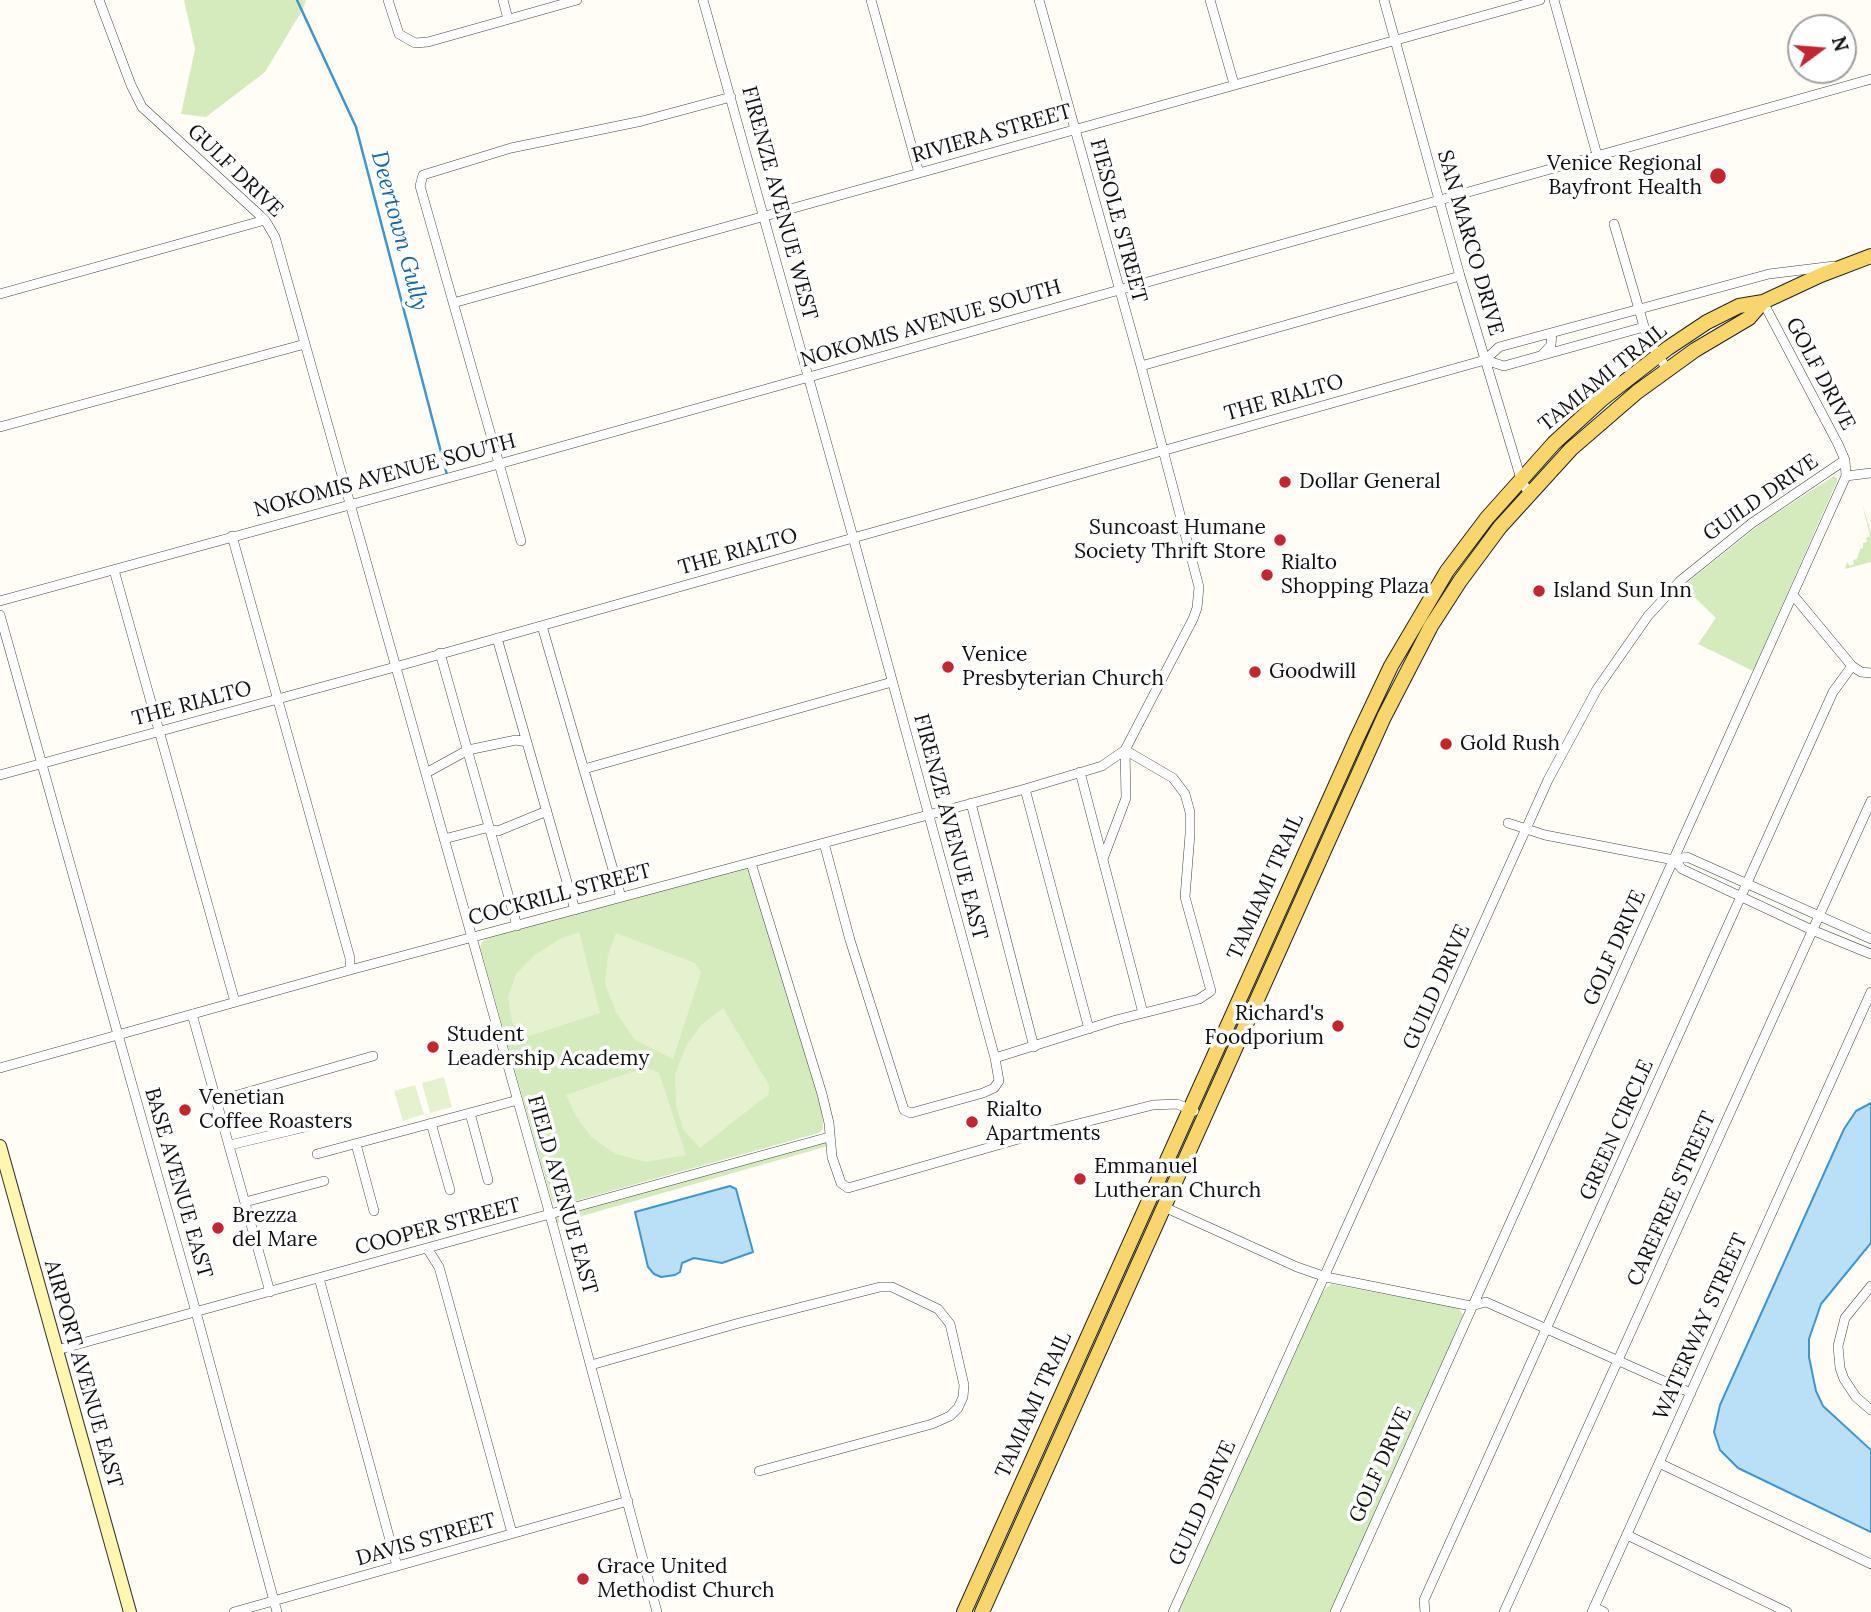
<!DOCTYPE html>
<style>
body{margin:0}
#map{position:relative;width:1871px;height:1612px;overflow:hidden;background:#fffdf5;font-family:Lora,serif}
canvas{display:block}
.north{position:absolute;left:1787px;top:14px;width:70px;height:70px;box-sizing:border-box;background:#fff;border:2px solid #a0a0a0;border-radius:50%;rotate:74deg;font-size:19px;font-weight:700;line-height:28px;text-align:center;color:#111}
.north::after{content:'';display:block;margin:auto;width:24px;height:32px;background:#c4262e;clip-path:polygon(50% 0,100% 100%,50% 72%,0 100%)}
</style>
<div id="map">
<canvas width="1871" height="1612"></canvas>
<div class="north">N</div>
</div>
<script>
const ctx = document.querySelector('canvas').getContext('2d');
ctx.lineJoin = 'round';
function fill(path, color) { ctx.fillStyle = color; ctx.fill(path, 'evenodd'); }
const poly = rows => new Path2D(rows.map(r => 'M' + r).join(''));
function strokePath(path, color, width, dash) { ctx.strokeStyle = color; ctx.lineWidth = width; ctx.lineCap = dash ? 'butt' : 'round'; ctx.setLineDash(dash || []); ctx.stroke(path); }
function drawText(font, color, halo, rows, align = 'center') {
  ctx.font = font + ' Lora,serif'; ctx.lineWidth = 7; ctx.setLineDash([]); ctx.textBaseline = 'middle'; ctx.strokeStyle = halo; ctx.fillStyle = color; for (const [text, x, y, turn = 0] of rows) {
    ctx.save(); ctx.translate(x, y); ctx.rotate((+turn || 0) * Math.PI / 180); ctx.textAlign = isNaN(turn) ? turn : align; if (halo) ctx.strokeText(text, 0, 0); ctx.fillText(text, 0, 0); ctx.restore();
  }
}
fill(poly([
 [184,0,306,0,303,9,265,72,206,117,181,114,195,49],
 [1834,476,1837,478,1837,481,1753,671,1698,644,1716,618,1683,586,1763,522],
 [1862,503,1871,533,1871,562,1845,569,1847,562,1850,566,1854,564,1853,560,1857,559,1860,549,1863,548,1863,543,1867,542,1866,538,1870,536],
 [744,868,752,873,822,1108,823,1129,819,1133,557,1206,552,1201,480,947,482,942,490,936],
 [825,1134,828,1146,550,1225,548,1205,555,1210],
 [1331,1284,1459,1308,1463,1315,1330,1612,1178,1612,1320,1298,1323,1291]
]), '#d5ebbd');
fill(poly([
 [579,932,600,1013,520,1039,512,1021,508,997,516,974,536,954,560,939],
 [616,933,695,963,701,973,673,1059,635,1040,616,1012,605,984,608,955],
 [723,1008,769,1085,769,1094,700,1148,683,1129,676,1105,675,1075,686,1046,702,1024],
 [646,1067,659,1073,686,1155,646,1162,616,1154,591,1137,576,1116,566,1095],
 [444,1077,452,1107,430,1113,422,1083],
 [415,1085,424,1114,403,1121,394,1091]
]), '#e6f2cf');
const water = poly([
 [1871,1103,1871,1243,1821,1304,1809,1339,1809,1357,1816,1391,1823,1406,1871,1450,1871,1532,1738,1468,1720,1450,1714,1432,1720,1405,1844,1129,1856,1111,1871,1103],
 [730,1186,736,1189,753,1252,722,1263,694,1258,682,1263,680,1272,675,1275,661,1277,654,1274,648,1267,635,1212,730,1186]
]);
fill(water, '#b9e0f7');
strokePath(water, '#3f96cf', 2);
strokePath(poly([
 [297,0,356,127,447,475]
]), '#3f96cf', 2.5);
const street = poly([
 [99,0,131,85,142,107,265,220,275,237,550,1215,657,1612],
 [388,0,399,34,415,43,428,42,577,0],
 [503,0,508,19],
 [703,0,853,537,995,1058,999,1081,994,1088,983,1093,911,1113,904,1110,850,940,824,843],
 [871,0,919,173],
 [1210,0,1234,84],
 [1384,0,1460,276,1521,479,1529,494],
 [1554,0,1597,155],
 [1614,224,1648,340,1667,369],
 [0,294,265,220],
 [453,303,1540,0],
 [1542,355,1551,345,1552,333],
 [1485,360,1504,366,1644,327],
 [1141,366,1460,276],
 [0,427,305,344],
 [1846,476,1871,473],
 [232,536,350,958,350,970],
 [521,541,420,186,423,175,511,148,642,121,731,97],
 [114,570,235,1002],
 [1793,595,1852,666,1861,672,1871,673],
 [0,601,499,464,1871,79],
 [0,615,196,1312,277,1612],
 [542,626,621,897],
 [497,638,575,910],
 [440,653,517,926],
 [584,769,892,682],
 [1080,772,1143,1013],
 [426,773,468,750,516,740,527,742],
 [0,775,395,667,1485,360,1499,347,1769,274,1834,266],
 [1025,789,1089,1029],
 [971,803,1034,1047],
 [1508,823,1545,835,1674,860,1682,869,1812,930,1871,954],
 [444,839,486,828,498,831,547,811],
 [1103,859,1126,798,1125,750],
 [1674,860,1687,857,1871,939],
 [751,863,822,1094,829,1123,832,1157,841,1183,848,1188,1022,1138,1153,1105,1177,1104,1194,1111],
 [192,1014,270,1292],
 [995,1058,1116,1020,1199,999,1211,991,1185,897,1190,834,1190,812,1185,794,1173,778,1125,750],
 [0,1068,350,970,1025,789,1102,766,1125,750,1193,619,1197,608,1199,587,1141,366,1039,0],
 [217,1101,373,1056],
 [470,1113,488,1180],
 [431,1123,450,1190],
 [356,1144,374,1211],
 [230,1145,309,1126],
 [317,1154,518,1100],
 [245,1202,324,1181],
 [1164,1207,1297,1267,1326,1277,1471,1306,1486,1302,1691,1393],
 [427,1248,439,1267,512,1533],
 [319,1278,397,1566],
 [1871,1286,1845,1318,1838,1346,1840,1368,1844,1379,1856,1397,1871,1410],
 [57,1350,829,1137],
 [591,1365,739,1323,880,1287,892,1287,938,1309,950,1324,964,1385,963,1397,958,1408,950,1416,932,1424,759,1471],
 [1659,1463,1871,1564],
 [1627,1535,1787,1612],
 [1594,1607,1604,1612],
 [234,1612,628,1501],
 [1173,1612,1548,780,1597,689,1648,616,1680,581,1752,523,1845,460],
 [1335,1612,1846,476,1845,460,1838,444,1763,302],
 [1425,1612,1424,1600,1833,692,1852,666],
 [1504,1612,1871,801],
 [1592,1612,1871,992]
]);
const secondary = poly([
 [0,1146,130,1612]
]);
const primary = poly([
 [964,1612,1356,740,1391,666,1447,571,1487,518,1554,443,1601,400,1668,348,1707,322,1739,306,1763,302,1821,275,1871,256],
 [982,1612,1384,717,1431,626,1460,581,1500,527,1571,449,1637,392,1695,350,1749,318,1763,302]
]);
strokePath(street, '#444', 10);
strokePath(secondary, '#333', 14);
strokePath(primary, '#222', 16);
strokePath(street, '#fff', 9);
strokePath(secondary, '#fff6b0', 12);
strokePath(primary, '#f9d66b', 14);
for (const [x, y, r, color] of [
 [1718,176,9,"#c4262e"],
 [1285,482,7,"#c4262e"],
 [1280,540,7,"#c4262e"],
 [1267,575,7,"#c4262e"],
 [1539,591,7,"#c4262e"],
 [948,667,7,"#c4262e"],
 [1255,672,7,"#c4262e"],
 [1446,744,7,"#c4262e"],
 [1338,1026,7,"#c4262e"],
 [433,1047,7,"#c4262e"],
 [185,1110,7,"#c4262e"],
 [972,1122,7,"#c4262e"],
 [1080,1179,7,"#c4262e"],
 [218,1228,7,"#c4262e"],
 [583,1579,7,"#c4262e"]
]) { const dot = new Path2D(); dot.arc(x, y, r, 0, 2 * Math.PI); ctx.fillStyle = color; ctx.fill(dot); strokePath(dot, '#fff', 2.5); }
drawText('21px', '#111', '#fff', [
 ["RIVIERA STREET",992,134,-16],
 ["GULF DRIVE",235,171,44],
 ["FIRENZE AVENUE WEST",779,203,75],
 ["FIESOLE STREET",1118,221,75],
 ["SAN MARCO DRIVE",1470,243,74],
 ["NOKOMIS AVENUE SOUTH",931,324,-16],
 ["GOLF DRIVE",1820,374,62],
 ["TAMIAMI TRAIL",1603,378,-39],
 ["THE RIALTO",1284,398,-16],
 ["NOKOMIS AVENUE SOUTH",385,476,-15],
 ["GUILD DRIVE",1761,498,-35],
 ["THE RIALTO",738,552,-16],
 ["THE RIALTO",192,704,-15],
 ["FIRENZE AVENUE EAST",950,827,75],
 ["TAMIAMI TRAIL",1266,887,-66],
 ["COCKRILL STREET",560,895,-15],
 ["GOLF DRIVE",1615,948,-66],
 ["GUILD DRIVE",1437,987,-66],
 ["GREEN CIRCLE",1617,1130,-66],
 ["BASE AVENUE EAST",178,1183,74],
 ["FIELD AVENUE EAST",562,1195,74],
 ["CAREFREE STREET",1672,1199,-66],
 ["COOPER STREET",438,1227,-15],
 ["WATERWAY STREET",1701,1327,-66],
 ["AIRPORT AVENUE EAST",83,1374,74],
 ["TAMIAMI TRAIL",1034,1405,-66],
 ["GOLF DRIVE",1381,1465,-66],
 ["GUILD DRIVE",1203,1503,-66],
 ["DAVIS STREET",426,1540,-16]
]);
drawText('21px', '#111', '#fff', [
 ["Venice Regional",1702,164,"right"],
 ["Bayfront Health",1702,188,"right"],
 ["Dollar General",1299,482],
 ["Suncoast Humane",1266,528,"right"],
 ["Society Thrift Store",1266,552,"right"],
 ["Rialto",1281,563],
 ["Shopping Plaza",1281,587],
 ["Island Sun Inn",1553,591],
 ["Venice",962,655],
 ["Presbyterian Church",962,679],
 ["Goodwill",1269,672],
 ["Gold Rush",1460,744],
 ["Richard's",1324,1014,"right"],
 ["Foodporium",1324,1038,"right"],
 ["Student",447,1035],
 ["Leadership Academy",447,1059],
 ["Venetian",199,1098],
 ["Coffee Roasters",199,1122],
 ["Rialto",986,1110],
 ["Apartments",986,1134],
 ["Emmanuel",1094,1167],
 ["Lutheran Church",1094,1191],
 ["Brezza",232,1216],
 ["del Mare",232,1240],
 ["Grace United",597,1567],
 ["Methodist Church",597,1591]
], 'left');
drawText('italic 23px', '#1768a6', '#fff', [
 ["Deertown Gully",399,231,75]
]);
</script>
